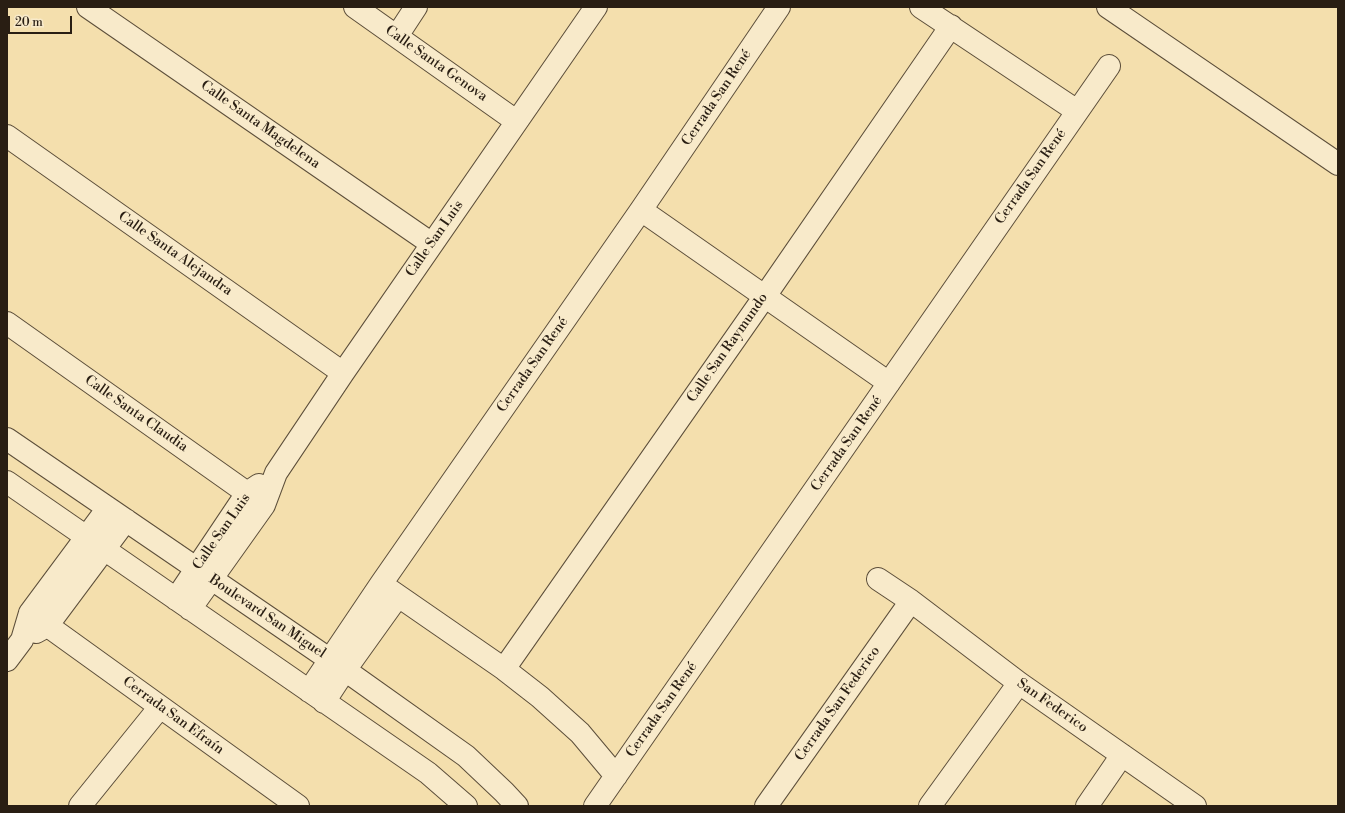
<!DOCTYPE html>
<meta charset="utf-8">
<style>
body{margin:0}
#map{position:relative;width:1345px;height:813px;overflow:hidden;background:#f4dfad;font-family:"Libre Bodoni",serif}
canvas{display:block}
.frame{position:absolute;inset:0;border:8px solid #291e13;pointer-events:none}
.scale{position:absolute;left:8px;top:16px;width:64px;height:18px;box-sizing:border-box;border:2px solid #291e13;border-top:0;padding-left:5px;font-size:12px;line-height:14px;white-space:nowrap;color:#291e13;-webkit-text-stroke:3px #f8eaca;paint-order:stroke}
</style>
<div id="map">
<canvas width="1345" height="813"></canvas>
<div class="frame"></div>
<div class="scale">20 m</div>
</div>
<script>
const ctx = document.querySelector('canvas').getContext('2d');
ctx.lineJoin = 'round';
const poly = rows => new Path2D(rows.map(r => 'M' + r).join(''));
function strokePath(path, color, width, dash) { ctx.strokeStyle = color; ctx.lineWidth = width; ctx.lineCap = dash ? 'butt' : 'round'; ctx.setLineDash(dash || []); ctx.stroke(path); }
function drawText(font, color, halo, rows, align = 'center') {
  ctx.font = font + ' "Libre Bodoni",serif'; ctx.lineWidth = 3.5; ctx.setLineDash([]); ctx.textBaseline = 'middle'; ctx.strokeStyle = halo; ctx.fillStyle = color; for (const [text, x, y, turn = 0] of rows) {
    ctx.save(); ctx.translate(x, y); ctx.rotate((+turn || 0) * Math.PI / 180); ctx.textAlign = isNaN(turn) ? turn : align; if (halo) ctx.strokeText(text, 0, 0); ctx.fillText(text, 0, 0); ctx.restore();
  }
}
const minor = poly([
 [88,7,432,244],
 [355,7,516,121],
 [921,7,1077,111],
 [1108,7,1338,164],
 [397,36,416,7],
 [7,136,343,373],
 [641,210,889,383],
 [7,323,264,505],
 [7,439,345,670,466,756,504,792,517,806],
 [7,482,428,773,466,806],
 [878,579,911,601,1019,683,1195,806],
 [381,584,504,669,540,697,580,733,616,776],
 [176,599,247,493,259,485],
 [190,609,264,505,276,473,343,373,596,7],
 [30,613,298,806],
 [36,632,47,626,126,520],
 [7,660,22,640,30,613,108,508],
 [504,669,765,296,951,26],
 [309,691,381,584,641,210,779,7],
 [324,702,345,670,398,596],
 [80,806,160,707],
 [595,806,1109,66],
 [766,806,911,601],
 [930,806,1019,683],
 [1087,806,1122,755]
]);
strokePath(minor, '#5c4e3a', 24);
strokePath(minor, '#f8eaca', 22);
drawText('14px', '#291e13', '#f8eaca', [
 ["Calle Santa Genova",436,64,35],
 ["Cerrada San René",717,98,-56],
 ["Calle Santa Magdelena",260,125,35],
 ["Cerrada San René",1031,177,-55],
 ["Calle San Luis",435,239,-55],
 ["Calle Santa Alejandra",175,254,35],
 ["Calle San Raymundo",728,348,-55],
 ["Cerrada San René",533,365,-55],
 ["Calle Santa Claudia",136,414,35],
 ["Cerrada San René",847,444,-55],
 ["Calle San Luis",222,532,-55],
 ["Boulevard San Miguel",267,617,34],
 ["Cerrada San Federico",838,704,-55],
 ["San Federico",1052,706,35],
 ["Cerrada San René",662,710,-55],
 ["Cerrada San Efraín",173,716,36]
]);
</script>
